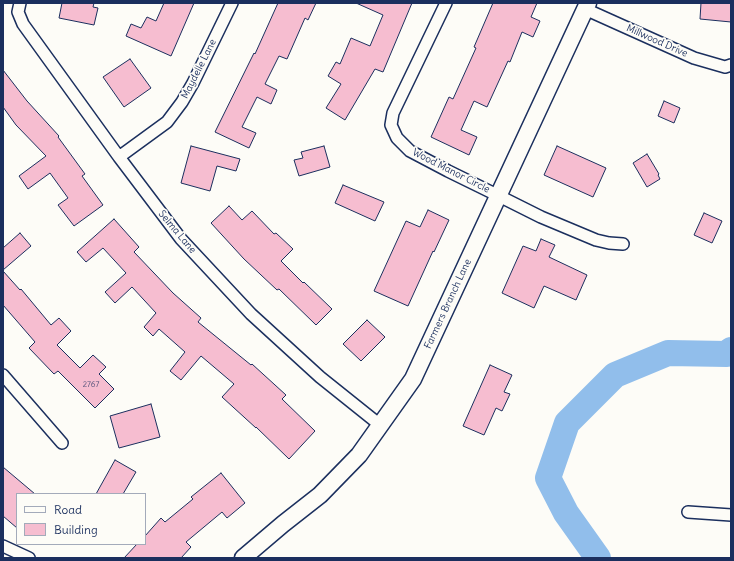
<!DOCTYPE html>
<style>
body{margin:0}
#map{position:relative;width:734px;height:561px;overflow:hidden;background:#fdfcf7;font-family:Delius,sans-serif}
canvas{display:block}
.frame{position:absolute;inset:0;border:4px solid #1b2f5e;pointer-events:none}
.legend{position:absolute;left:16px;top:493px;width:130px;height:52px;box-sizing:border-box;background:#fdfcf7;border:1px solid #a3aaba;margin:0;padding:5px 7px;list-style:none;font-size:12px;color:#1b2f5e}
.legend li{display:flex;align-items:center;gap:8px;height:20px}
.legend b{width:20px;border:1px solid #a3aaba}
</style>
<div id="map">
<canvas width="734" height="561"></canvas>
<div class="frame"></div>
<ul class="legend">
<li><b style="height:5px;background:#fdfcf7"></b>Road</li>
<li><b style="height:11px;background:#f6bdd0"></b>Building</li>
</ul>
</div>
<script>
const ctx = document.querySelector('canvas').getContext('2d');
ctx.lineJoin = 'round';
const poly = rows => new Path2D(rows.map(r => 'M' + r).join(''));
function strokePath(path, color, width, dash) { ctx.strokeStyle = color; ctx.lineWidth = width; ctx.lineCap = dash ? 'butt' : 'round'; ctx.setLineDash(dash || []); ctx.stroke(path); }
function fill(path, color) { ctx.fillStyle = color; ctx.fill(path, 'evenodd'); }
function drawText(font, color, halo, rows, align = 'center') {
  ctx.font = font + ' Delius,sans-serif'; ctx.lineWidth = 3.5; ctx.setLineDash([]); ctx.textBaseline = 'middle'; ctx.strokeStyle = halo; ctx.fillStyle = color; for (const [text, x, y, turn = 0] of rows) {
    ctx.save(); ctx.translate(x, y); ctx.rotate((+turn || 0) * Math.PI / 180); ctx.textAlign = isNaN(turn) ? turn : align; if (halo) ctx.strokeText(text, 0, 0); ctx.fillText(text, 0, 0); ctx.restore();
  }
}
strokePath(poly([
 [598,558,566,513,548,478,567,423,615,375,668,353,727,354,731,350]
]), '#91beeb', 26);
const building = poly([
 [62,3,94,3,93,7,98,8,94,25,59,18,62,3],
 [164,3,194,3,171,56,126,36,131,24,141,28,147,17,156,21,164,3],
 [278,3,316,3,308,20,305,18,287,59,279,56,265,84,277,90,271,104,257,97,242,127,256,133,249,148,215,132,254,53,255,54,278,3],
 [356,3,412,3,383,72,375,69,345,120,326,108,341,84,328,76,336,62,340,64,351,38,370,46,383,15,356,3],
 [493,3,537,3,531,17,540,21,533,37,522,32,510,62,508,61,487,107,474,101,461,130,477,137,469,155,431,137,449,97,453,99,476,48,474,47,493,3],
 [701,3,731,3,731,22,700,19,701,3],
 [130,59,151,88,124,107,103,77,130,59],
 [3,70,27,101,59,136,58,137,85,174,82,176,103,205,74,226,58,205,68,198,50,173,28,189,19,176,46,156,16,125,3,107,3,70],
 [664,101,680,108,674,123,658,116,664,101],
 [191,146,240,159,236,171,217,166,210,191,181,183,191,146],
 [324,146,330,167,299,176,294,160,303,158,301,152,324,146],
 [557,146,606,168,593,197,544,175,557,146],
 [647,154,659,174,658,175,660,179,647,187,633,163,647,154],
 [343,185,384,202,375,221,335,203,343,185],
 [229,206,242,220,252,211,274,234,276,233,293,249,281,261,303,283,304,282,332,309,316,325,279,289,277,290,244,259,211,223,229,206],
 [428,210,449,220,434,252,433,251,408,306,374,291,406,221,420,227,428,210],
 [704,213,722,221,712,243,694,235,704,213],
 [114,219,139,247,134,252,173,293,201,318,198,322,251,365,252,364,286,395,282,399,315,431,289,459,256,427,256,428,222,397,234,384,201,356,181,380,170,371,185,352,159,329,153,336,144,327,156,313,132,287,115,303,105,292,126,273,103,248,86,262,77,252,114,219],
 [20,233,31,246,3,270,3,248,20,233],
 [541,239,555,245,549,257,587,275,576,300,544,286,534,308,502,293,523,246,536,251,541,239],
 [3,271,20,290,21,289,51,325,59,318,71,331,57,345,80,368,93,355,106,367,99,374,114,389,95,408,58,371,54,374,29,348,35,342,3,305,3,271],
 [367,320,385,337,361,361,343,344,367,320],
 [490,365,512,375,504,392,510,394,502,411,496,408,484,435,463,426,490,365],
 [151,404,160,437,119,448,110,416,151,404],
 [115,460,136,472,123,494,96,494,115,460],
 [3,467,35,494,17,494,17,528,3,516,3,467],
 [221,473,245,503,227,518,222,512,186,542,191,547,181,558,124,558,137,544,145,544,145,536,161,518,165,522,193,499,191,497,221,473]
]);
fill(building, '#f6bdd0');
strokePath(building, '#1b2f5e', 1);
const street = poly([
 [20,3,18,12,23,24,119,157,181,239,251,314,320,377,380,425],
 [446,3,393,113,391,125,397,138,410,151,448,171,499,196,541,217,596,240,609,243,623,244],
 [585,9,694,58,725,67,731,65],
 [119,157,167,122,182,102,193,83,232,3],
 [3,375,62,443],
 [688,512,731,515],
 [3,546,29,558]
]);
const secondary = poly([
 [243,558,283,524,320,495,359,455,413,379,588,3]
]);
strokePath(street, '#1b2f5e', 14);
strokePath(secondary, '#1b2f5e', 19);
strokePath(street, '#fdfcf7', 11);
strokePath(secondary, '#fdfcf7', 16);
drawText('8px', '#52527a', null, [
 ["2767",91,385]
]);
drawText('10px', '#1b2f5e', '#fdfcf7', [
 ["Millwood Drive",657,41,24],
 ["Maydelle Lane",199,69,-63],
 ["Wood Manor Circle",451,171,27],
 ["Selma Lane",177,232,50],
 ["Farmers Branch Lane",448,304,-65]
]);
</script>
